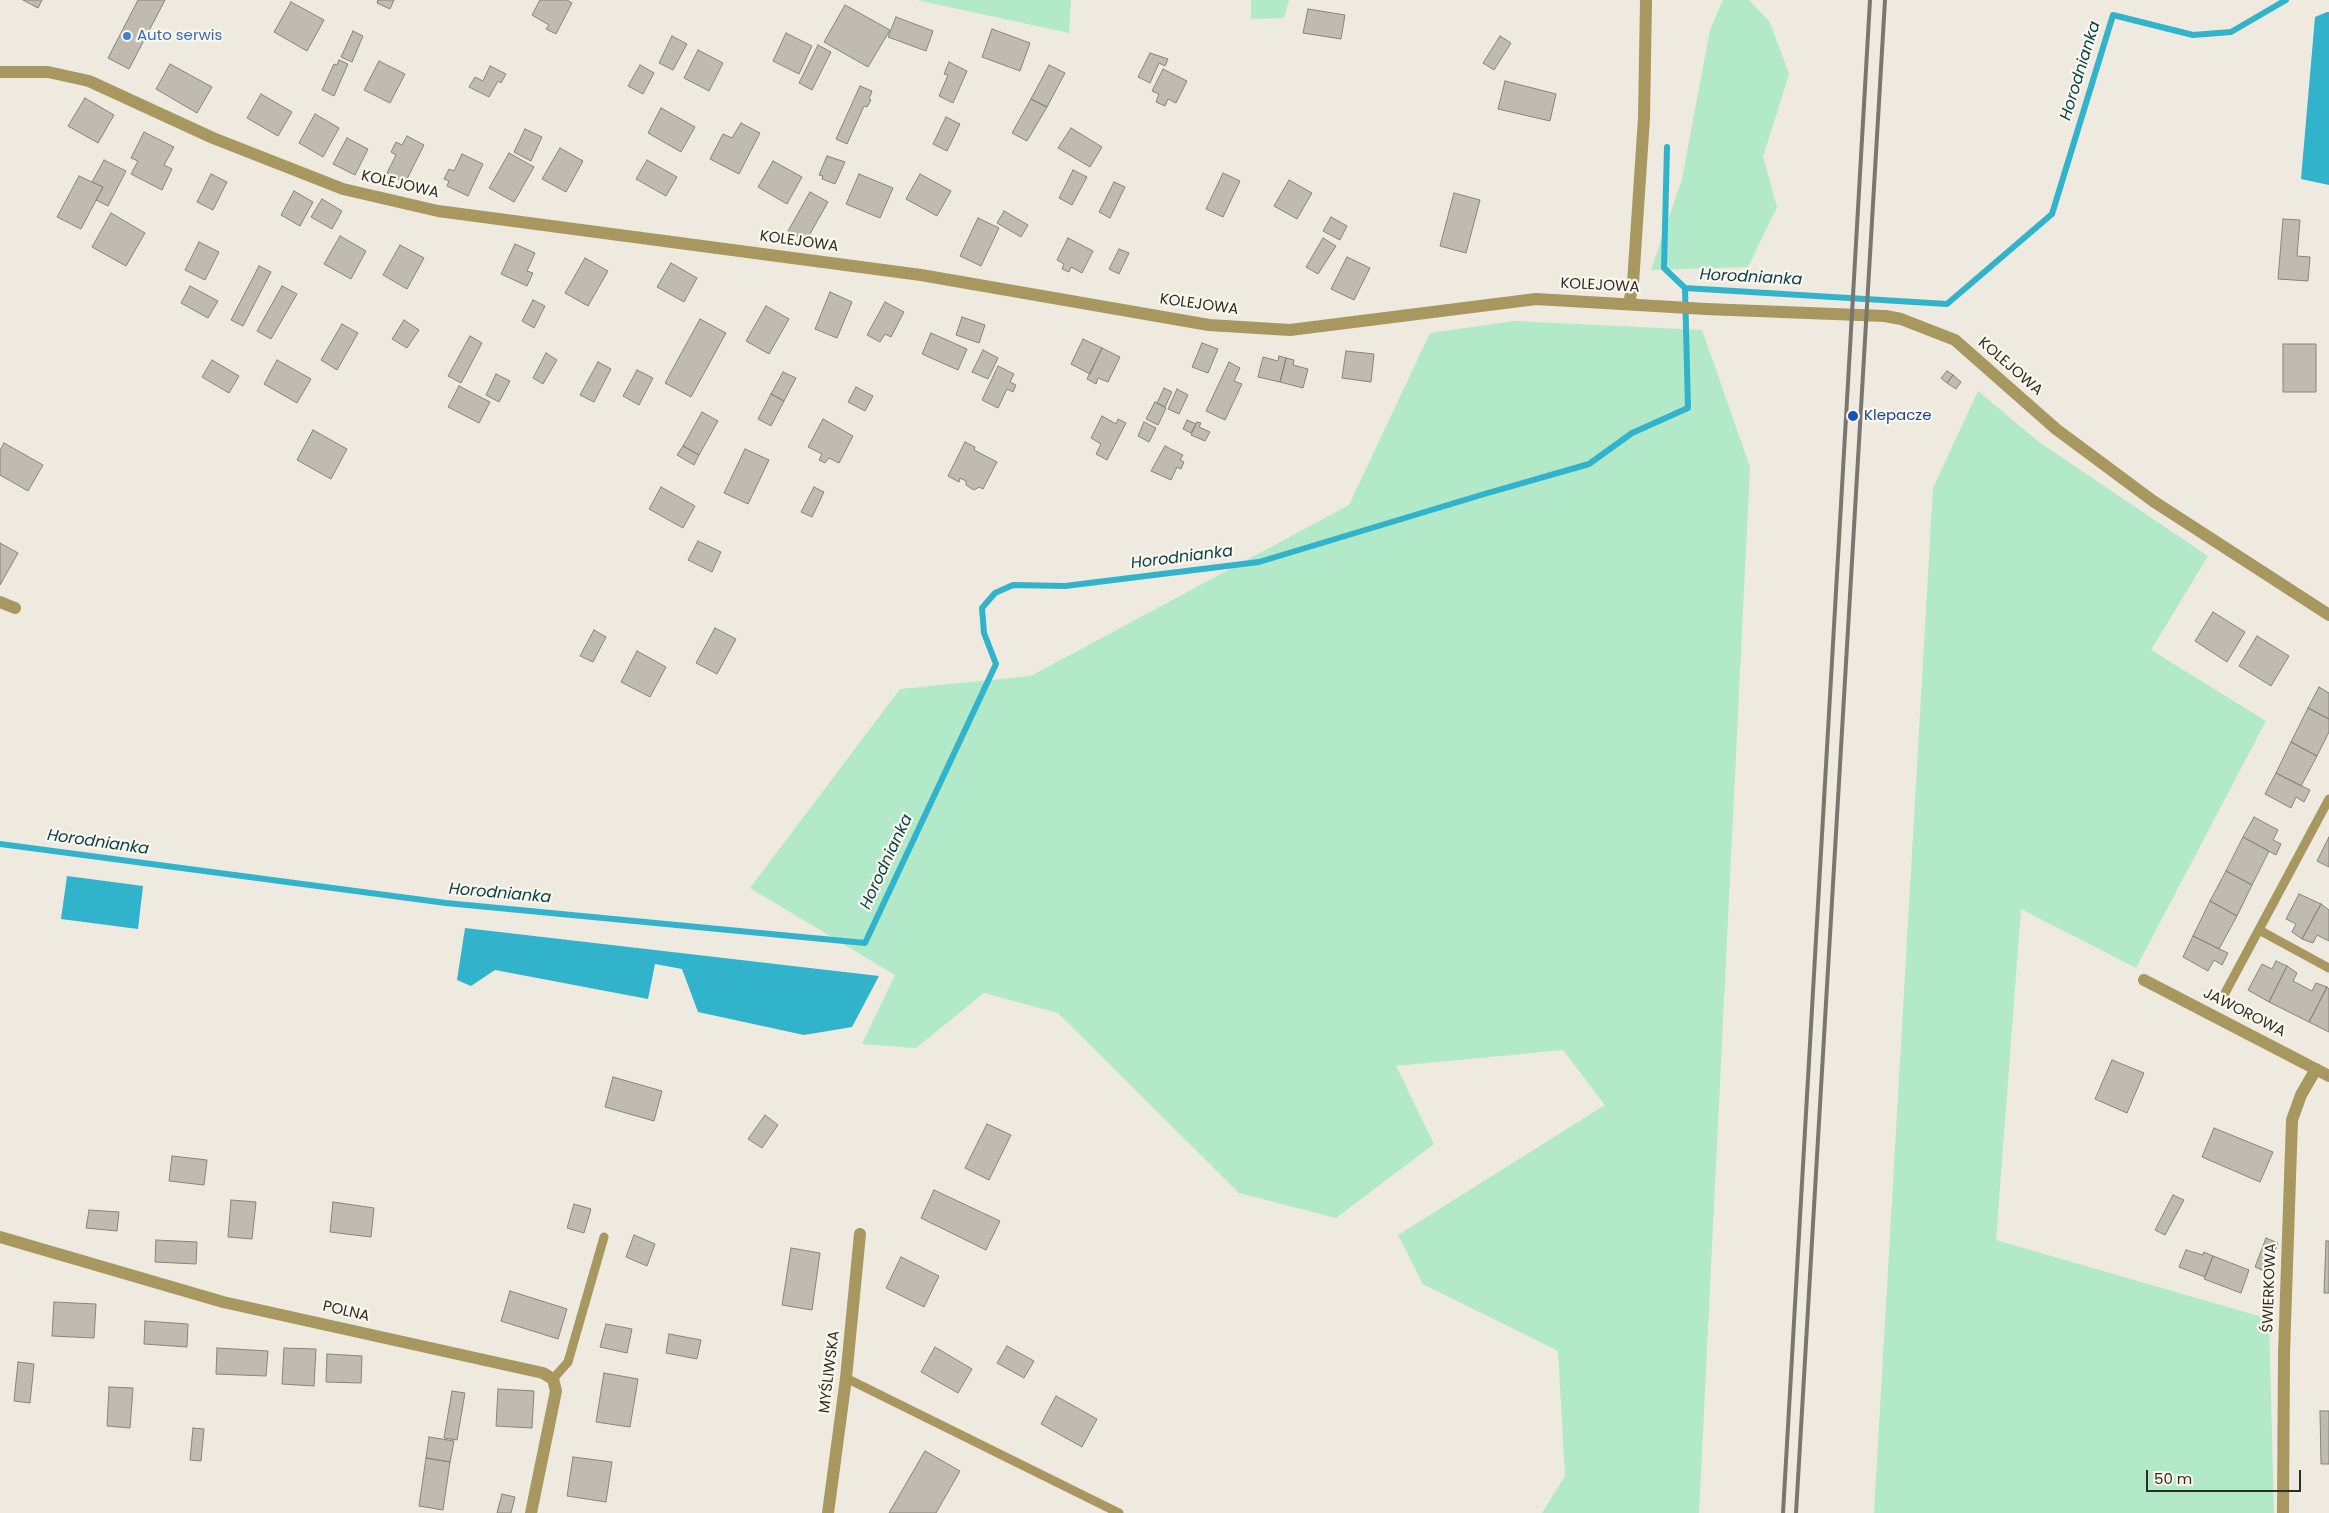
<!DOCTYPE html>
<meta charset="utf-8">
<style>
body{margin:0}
#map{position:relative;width:2329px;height:1513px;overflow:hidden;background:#eeeadf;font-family:Poppins,sans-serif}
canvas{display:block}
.scale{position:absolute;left:2146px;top:1470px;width:155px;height:22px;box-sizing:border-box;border:2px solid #2e2c28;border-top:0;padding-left:6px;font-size:15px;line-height:18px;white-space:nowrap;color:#2e2c28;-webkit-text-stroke:4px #fbf7ec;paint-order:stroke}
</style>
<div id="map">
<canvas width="2329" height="1513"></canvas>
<div class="scale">50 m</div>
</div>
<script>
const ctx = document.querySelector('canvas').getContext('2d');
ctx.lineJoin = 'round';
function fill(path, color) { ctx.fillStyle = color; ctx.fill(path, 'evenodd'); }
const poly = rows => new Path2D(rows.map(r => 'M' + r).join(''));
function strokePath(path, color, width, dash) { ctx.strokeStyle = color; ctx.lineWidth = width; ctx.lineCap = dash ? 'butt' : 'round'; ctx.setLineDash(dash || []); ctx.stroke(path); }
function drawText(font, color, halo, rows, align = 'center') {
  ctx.font = font + ' Poppins,sans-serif'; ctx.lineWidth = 4.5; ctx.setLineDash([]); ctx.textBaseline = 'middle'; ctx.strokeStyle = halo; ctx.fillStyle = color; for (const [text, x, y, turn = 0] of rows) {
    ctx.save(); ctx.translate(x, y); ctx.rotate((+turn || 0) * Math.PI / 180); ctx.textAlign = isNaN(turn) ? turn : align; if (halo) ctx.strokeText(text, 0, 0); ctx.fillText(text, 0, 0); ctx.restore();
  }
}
fill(poly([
 [917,0,1071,0,1069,33],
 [1251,0,1289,0,1284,18,1251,19],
 [1723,0,1749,0,1769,21,1789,74,1763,157,1777,207,1748,267,1651,270,1682,179,1710,30],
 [1515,321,1702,330,1750,467,1699,1513,1542,1513,1565,1476,1558,1351,1423,1284,1398,1235,1605,1105,1563,1050,1396,1066,1434,1144,1336,1218,1239,1193,1058,1013,984,993,916,1048,862,1044,895,975,750,888,900,689,1031,676,1349,505,1430,333],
 [1978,391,2039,442,2208,556,2151,650,2266,721,2136,968,2021,909,1996,1240,2269,1319,2274,1513,1874,1513,1933,488]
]), '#b1e9c9');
fill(poly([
 [2327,12,2329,12,2329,185,2301,179,2315,17],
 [67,876,143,886,138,929,61,919],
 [465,928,879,976,852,1027,804,1035,698,1012,682,969,655,964,648,999,495,970,471,986,457,980]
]), '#30b3cb');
strokePath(poly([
 [1667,147,1664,268,1685,288],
 [0,844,446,903,865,943,996,664,984,633,982,608,995,593,1013,585,1065,586,1259,562,1481,495,1589,464,1632,433,1688,408,1685,288,1947,304,2052,214,2113,15,2193,35,2231,32,2286,0]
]), '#30b3cb', 6);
const building = poly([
 [23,0,42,0,38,8,23,0],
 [138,0,165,0,129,69,108,58,138,0],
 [378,0,394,0,390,9,377,3,378,0],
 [540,0,567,0,572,3,556,34,546,29,549,25,532,15,540,0],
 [291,2,324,20,307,51,274,32,291,2],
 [845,5,890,30,868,67,824,42,845,5],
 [1308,9,1345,15,1341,39,1303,33,1308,9],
 [896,17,933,31,926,51,888,37,896,17],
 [992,29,1030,43,1020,71,982,57,992,29],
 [353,31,363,36,352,62,341,57,353,31],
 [786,33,812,46,799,74,773,61,786,33],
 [672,36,687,44,673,70,659,63,672,36],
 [1500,36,1511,43,1494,70,1483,63,1500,36],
 [818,45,831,52,812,90,799,83,818,45],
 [698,50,723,63,709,91,684,78,698,50],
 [1150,53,1168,59,1165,66,1159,63,1150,83,1138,77,1150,53],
 [339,60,348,64,334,96,322,90,334,64,337,65,339,60],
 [379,61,405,74,390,103,364,90,379,61],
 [949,62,967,71,953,103,939,96,948,75,944,74,949,62],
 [170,64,212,87,197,113,156,89,170,64],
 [640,65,654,73,643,94,628,86,640,65],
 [1049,65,1065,73,1047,107,1031,99,1049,65],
 [490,66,506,74,501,83,498,81,489,97,469,87,475,77,483,81,490,66],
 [1163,69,1187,81,1176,103,1168,99,1165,106,1156,102,1159,94,1152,91,1163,69],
 [1505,81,1556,94,1550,121,1498,109,1505,81],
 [860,86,872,91,869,99,871,100,867,107,864,106,847,144,836,139,860,86],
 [261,94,292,112,278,136,247,118,261,94],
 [85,98,114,115,98,143,68,126,85,98],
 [1031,99,1047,107,1027,141,1012,133,1031,99],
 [661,108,695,127,681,152,648,133,661,108],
 [315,114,339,128,323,157,299,143,315,114],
 [946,117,960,124,947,151,933,144,946,117],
 [741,123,760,133,739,174,710,159,723,134,732,138,741,123],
 [1071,128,1102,147,1090,167,1058,148,1071,128],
 [525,129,542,137,531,161,514,152,525,129],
 [144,132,174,147,164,165,172,169,162,190,131,174,138,161,131,158,144,132],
 [407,136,424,145,405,183,387,173,396,155,391,152,396,142,402,145,407,136],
 [347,138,368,149,355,175,333,164,347,138],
 [560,148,583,161,566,192,542,179,560,148],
 [509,153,534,167,514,202,489,188,509,153],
 [462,154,483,164,468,196,447,186,449,181,444,179,449,169,454,171,462,154],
 [827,156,845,162,835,184,822,179,823,176,819,175,827,156],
 [104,160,126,171,108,206,96,200,103,187,92,182,104,160],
 [647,160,677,177,666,196,636,179,647,160],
 [773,161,802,177,787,204,758,187,773,161],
 [1073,170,1087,177,1072,205,1059,198,1073,170],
 [1223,173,1240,181,1223,217,1206,209,1223,173],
 [211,174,227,182,213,210,197,202,211,174],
 [859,174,893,188,880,218,846,204,859,174],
 [920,174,951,191,937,216,906,199,920,174],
 [79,176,103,187,81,229,57,217,79,176],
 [1289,180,1312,193,1297,219,1274,206,1289,180],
 [1114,182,1125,187,1110,218,1099,212,1114,182],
 [294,191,313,202,300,226,281,215,294,191],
 [810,192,828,202,806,241,788,231,810,192],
 [1454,193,1480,200,1466,253,1440,246,1454,193],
 [322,199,342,211,332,229,311,217,322,199],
 [1004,211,1028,225,1021,237,997,223,1004,211],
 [111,213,145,233,126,266,92,247,111,213],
 [1331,217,1347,226,1340,240,1323,231,1331,217],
 [978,218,999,228,981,266,960,256,978,218],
 [2283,219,2300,220,2297,256,2310,257,2308,281,2278,279,2283,219],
 [340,236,366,251,351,279,324,264,340,236],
 [1068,238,1093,251,1082,273,1071,267,1069,272,1062,269,1064,264,1057,260,1068,238],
 [1323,238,1336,246,1318,274,1306,267,1323,238],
 [199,242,219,252,205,280,185,270,199,242],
 [515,244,535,253,527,271,533,273,527,286,501,274,515,244],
 [400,245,424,258,407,289,383,275,400,245],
 [1119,249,1129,253,1119,274,1109,269,1119,249],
 [1347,257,1370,268,1354,300,1331,289,1347,257],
 [585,258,608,271,588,306,565,293,585,258],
 [671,263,697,278,684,302,657,287,671,263],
 [259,266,271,272,243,326,231,320,259,266],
 [190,286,218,301,208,318,181,303,190,286],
 [282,286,297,294,271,339,257,331,282,286],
 [830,292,852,302,837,338,815,329,830,292],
 [533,300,545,306,534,328,522,321,533,300],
 [885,302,904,312,891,337,885,334,880,342,867,335,885,302],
 [766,306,789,319,769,354,746,341,766,306],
 [962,317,985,325,979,343,956,335,962,317],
 [700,319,726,333,691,397,665,383,700,319],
 [404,320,419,330,407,348,392,339,404,320],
 [342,324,358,333,337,370,321,360,342,324],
 [931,333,967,349,958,370,922,354,931,333],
 [470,336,482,343,461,383,448,376,470,336],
 [1083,339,1102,348,1090,374,1071,364,1083,339],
 [1202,343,1218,349,1208,373,1192,367,1202,343],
 [2283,344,2316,344,2316,392,2283,392,2283,344],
 [1102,348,1120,357,1108,382,1098,378,1096,384,1087,379,1102,348],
 [983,350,998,358,988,379,972,372,983,350],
 [1346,351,1374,354,1371,382,1342,378,1346,351],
 [546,353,557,360,543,384,533,378,546,353],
 [1279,356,1286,358,1280,382,1258,377,1263,357,1278,361,1279,356],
 [1286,358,1294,360,1293,365,1308,369,1303,388,1280,382,1286,358],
 [212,360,239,376,229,393,202,377,212,360],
 [277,360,311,379,297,403,264,384,277,360],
 [598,362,611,369,594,402,580,395,598,362],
 [1229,362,1240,368,1234,381,1242,384,1225,420,1206,411,1229,362],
 [998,366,1014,374,1010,382,1016,385,1013,392,1007,389,998,408,982,400,998,366],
 [637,370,653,378,639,405,623,396,637,370],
 [1947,371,1953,375,1947,383,1941,378,1947,371],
 [783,372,796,378,784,401,771,394,783,372],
 [496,374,510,381,499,402,486,395,496,374],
 [1953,375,1961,382,1956,389,1947,383,1953,375],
 [459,386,490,402,479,423,448,407,459,386],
 [856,387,873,396,865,411,848,402,856,387],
 [1164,388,1172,392,1165,407,1157,403,1164,388],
 [1177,389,1188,395,1179,414,1168,409,1177,389],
 [771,394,784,401,771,426,758,419,771,394],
 [1155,402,1166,408,1158,425,1146,419,1155,402],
 [702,412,718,421,699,455,683,446,702,412],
 [1102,416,1116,424,1118,419,1126,423,1107,460,1096,454,1101,444,1091,438,1102,416],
 [823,419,853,436,839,463,829,458,825,463,819,460,822,454,808,447,823,419],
 [1187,420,1196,424,1191,433,1183,429,1187,420],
 [1144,422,1156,428,1149,442,1138,436,1144,422],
 [1197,422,1201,423,1199,427,1210,432,1205,441,1191,435,1197,422],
 [313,430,347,449,331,479,297,460,313,430],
 [965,442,975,447,974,450,997,462,983,489,979,487,974,490,966,485,966,481,960,478,959,482,948,476,965,442],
 [4,443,43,465,28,491,0,475,0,450,4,443],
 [683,446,699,455,694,465,677,455,683,446],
 [1165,446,1183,455,1180,460,1184,462,1181,469,1177,467,1171,480,1151,471,1165,446],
 [745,449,769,460,748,504,724,493,745,449],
 [661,487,695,506,683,528,649,509,661,487],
 [814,487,824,492,812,517,801,512,814,487],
 [698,541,721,552,712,572,688,560,698,541],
 [0,543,18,553,0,585,0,543],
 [2213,612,2245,632,2227,662,2195,641,2213,612],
 [715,628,736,639,717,674,696,663,715,628],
 [594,630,606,637,593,662,580,656,594,630],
 [2257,636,2289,656,2271,686,2239,666,2257,636],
 [637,651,666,667,650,697,621,682,637,651],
 [2319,687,2329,693,2329,719,2308,708,2319,687],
 [2308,708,2329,719,2329,732,2317,756,2291,742,2308,708],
 [2291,742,2317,756,2301,786,2276,773,2291,742],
 [2276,773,2310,790,2304,802,2296,797,2291,808,2265,794,2276,773],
 [2254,817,2278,830,2273,840,2281,844,2276,855,2243,837,2254,817],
 [2243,837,2269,851,2252,885,2226,871,2243,837],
 [2329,837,2329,867,2317,861,2329,837],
 [2226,871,2252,885,2237,916,2210,901,2226,871],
 [2299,894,2321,904,2302,939,2292,932,2296,924,2286,919,2299,894],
 [2210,901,2237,916,2219,949,2193,936,2210,901],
 [2321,904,2329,910,2329,941,2317,935,2313,943,2302,939,2321,904],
 [2193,936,2228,953,2222,965,2214,960,2208,971,2183,957,2193,936],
 [2276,961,2287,966,2269,1002,2248,990,2262,964,2272,969,2276,961],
 [2287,966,2297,973,2293,981,2312,991,2316,983,2327,987,2309,1022,2269,1002,2287,966],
 [2327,987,2329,989,2329,1032,2309,1022,2327,987],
 [2112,1060,2144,1073,2127,1113,2095,1099,2112,1060],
 [613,1077,662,1091,654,1121,605,1107,613,1077],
 [765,1115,778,1125,762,1148,748,1139,765,1115],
 [987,1124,1011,1135,989,1180,965,1168,987,1124],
 [2214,1128,2273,1152,2260,1182,2202,1157,2214,1128],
 [172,1156,207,1160,204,1185,169,1181,172,1156],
 [934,1190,1000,1221,986,1250,921,1218,934,1190],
 [2173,1195,2184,1200,2165,1235,2155,1230,2173,1195],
 [231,1200,256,1202,252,1239,228,1237,231,1200],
 [333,1202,374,1208,371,1237,330,1232,333,1202],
 [574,1204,591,1209,584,1233,567,1228,574,1204],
 [89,1210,119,1212,117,1231,86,1228,89,1210],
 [634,1235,655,1244,647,1266,626,1257,634,1235],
 [2266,1238,2278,1243,2267,1272,2255,1267,2266,1238],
 [156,1240,197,1242,196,1264,155,1262,156,1240],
 [2326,1241,2329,1241,2329,1293,2324,1293,2326,1241],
 [791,1248,820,1253,812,1310,782,1305,791,1248],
 [2186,1250,2203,1255,2204,1252,2213,1256,2205,1277,2179,1267,2186,1250],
 [2213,1256,2249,1270,2241,1293,2204,1279,2213,1256],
 [901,1257,939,1276,924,1307,886,1288,901,1257],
 [510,1291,567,1309,558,1339,501,1321,510,1291],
 [54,1302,96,1304,94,1338,52,1336,54,1302],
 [145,1321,188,1324,187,1347,144,1344,145,1321],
 [606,1324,632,1329,627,1353,600,1347,606,1324],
 [669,1334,701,1340,697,1359,666,1353,669,1334],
 [1007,1346,1034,1361,1024,1378,997,1363,1007,1346],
 [935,1347,972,1369,958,1393,921,1372,935,1347],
 [217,1348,268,1351,266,1376,216,1374,217,1348],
 [284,1348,316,1349,314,1386,282,1384,284,1348],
 [327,1354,362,1356,361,1383,326,1382,327,1354],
 [18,1362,34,1364,30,1403,14,1401,18,1362],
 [604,1373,638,1379,630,1427,596,1422,604,1373],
 [109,1387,133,1388,130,1428,107,1426,109,1387],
 [498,1389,534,1391,532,1428,496,1426,498,1389],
 [452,1391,465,1393,457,1440,444,1438,452,1391],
 [1056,1396,1097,1419,1082,1447,1041,1424,1056,1396],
 [2320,1411,2329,1411,2329,1464,2321,1464,2320,1411],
 [193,1428,204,1429,201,1461,190,1460,193,1428],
 [429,1437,454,1441,450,1462,426,1458,429,1437],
 [925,1451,960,1471,936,1513,889,1513,925,1451],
 [573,1457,612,1462,606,1502,567,1496,573,1457],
 [426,1458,450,1462,443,1510,419,1506,426,1458],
 [502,1494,515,1497,511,1513,497,1513,502,1494]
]);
fill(building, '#bfbbb1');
strokePath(building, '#87847a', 1);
strokePath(poly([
 [2259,930,2329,968],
 [2225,993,2329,799],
 [846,1378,1119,1513],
 [553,1379,568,1362,604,1237]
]), '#a8975f', 9);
strokePath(poly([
 [1629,304,1633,283,1644,118,1646,0],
 [0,602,15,608],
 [2144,980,2329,1076],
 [0,1237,223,1302,543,1373,553,1379,556,1391,531,1513],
 [828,1513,846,1378,860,1234],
 [2283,1513,2284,1353,2292,1120,2301,1095,2316,1069]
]), '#a8975f', 12);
strokePath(poly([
 [0,72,48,72,89,81,213,138,343,189,438,211,921,275,1209,325,1290,330,1536,299,1706,309,1885,316,1901,319,1955,340,2056,429,2153,501,2329,615]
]), '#a8975f', 12);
strokePath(poly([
 [1783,1513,1870,0],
 [1796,1513,1885,0]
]), '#79766f', 4);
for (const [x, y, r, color] of [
 [127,36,5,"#3f7fe0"],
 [1853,416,6,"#1a4fb4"]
]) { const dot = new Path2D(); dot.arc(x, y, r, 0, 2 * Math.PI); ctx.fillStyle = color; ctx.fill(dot); strokePath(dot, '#fbf7ec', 2); }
drawText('15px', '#366cbe', '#fbf7ec', [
 ["Auto serwis",137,36]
], 'left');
drawText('15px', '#2e2c28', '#fbf7ec', [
 ["KOLEJOWA",400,185,13],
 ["KOLEJOWA",799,242,8],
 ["KOLEJOWA",1600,286,3],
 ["KOLEJOWA",1199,305,8],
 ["KOLEJOWA",2010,367,41],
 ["JAWOROWA",2244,1013,27],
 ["ŚWIERKOWA",2270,1288,-88],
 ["POLNA",346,1312,13],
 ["MYŚLIWSKA",830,1372,-83]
]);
drawText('15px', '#164399', '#fbf7ec', [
 ["Klepacze",1864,416]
], 'left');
drawText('italic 16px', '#09424c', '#fbf7ec', [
 ["Horodnianka",2081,71,-73],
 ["Horodnianka",1751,278,3],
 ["Horodnianka",1182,558,-7],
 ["Horodnianka",98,843,8],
 ["Horodnianka",887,862,-65],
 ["Horodnianka",500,894,5]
]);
</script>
